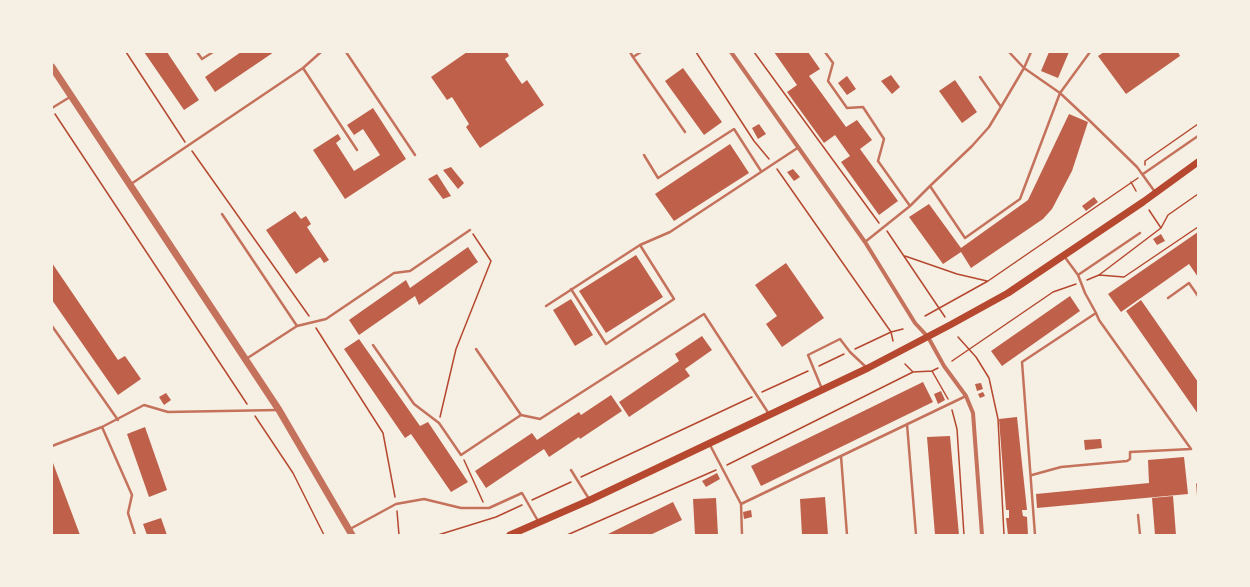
<!DOCTYPE html>
<style>
body{margin:0}
#map{position:relative;width:1250px;height:587px;overflow:hidden;background:#f6efe4;font-family:"Fira Sans Condensed",sans-serif}
canvas{display:block}
.frame{position:absolute;inset:0;border:53px solid #f6efe4;pointer-events:none}
</style>
<div id="map">
<canvas width="1250" height="587"></canvas>
<div class="frame"></div>
</div>
<script>
const ctx = document.querySelector('canvas').getContext('2d');
ctx.lineJoin = 'round';
function fill(path, color) { ctx.fillStyle = color; ctx.fill(path, 'evenodd'); }
const poly = rows => new Path2D(rows.map(r => 'M' + r).join(''));
function strokePath(path, color, width, dash) { ctx.strokeStyle = color; ctx.lineWidth = width; ctx.lineCap = dash ? 'butt' : 'round'; ctx.setLineDash(dash || []); ctx.stroke(path); }
fill(poly([
 [144,52,167,52,199,100,184,110],
 [241,52,274,52,215,92,205,77],
 [467,52,507,52,509,56,505,59,522,84,527,80,544,105,480,148,466,127,469,124,452,97,447,100,431,77],
 [774,52,808,52,820,69,809,76,846,127,857,120,872,140,860,149,898,201,879,215,841,162,850,156,835,135,824,143,787,92,797,85],
 [1049,52,1069,52,1058,78,1041,71],
 [1104,52,1178,52,1180,56,1126,94,1098,56],
 [683,68,722,122,704,135,665,81],
 [891,75,900,87,892,94,881,81],
 [847,76,856,89,847,95,838,83],
 [955,80,977,112,962,123,939,91],
 [373,108,406,159,345,199,313,150,338,134,341,139,336,143,354,171,380,155,363,129,354,135,347,125],
 [1069,114,1088,122,1072,171,1052,209,1043,219,971,268,961,252,943,264,909,217,929,204,961,248,1028,200],
 [759,124,766,134,758,139,752,128],
 [730,144,749,173,674,221,655,194],
 [451,167,464,183,458,189,443,170],
 [793,169,800,177,794,181,787,172],
 [437,174,451,196,443,199,428,179],
 [1094,197,1098,202,1086,211,1082,206],
 [295,211,301,219,306,216,311,224,307,227,329,260,324,263,320,257,296,274,266,230],
 [1198,232,1198,277,1189,264,1121,312,1108,294],
 [1161,234,1165,241,1157,245,1153,239],
 [468,247,478,262,419,305,415,296,359,335,349,320,406,280,410,288],
 [636,255,663,297,606,333,579,291],
 [52,263,118,360,125,356,141,379,118,395,52,300],
 [786,263,824,318,782,347,766,324,777,316,755,285],
 [1070,296,1080,311,1002,366,991,351],
 [571,299,593,335,575,346,553,310],
 [1141,300,1198,382,1198,414,1126,311],
 [702,336,712,350,685,369,690,376,629,417,619,402,679,361,675,354],
 [359,339,420,426,428,422,468,482,451,492,411,434,405,438,344,349],
 [923,382,933,402,761,486,751,466],
 [981,383,983,389,977,391,975,384],
 [941,391,945,400,938,404,934,394],
 [983,392,985,396,980,398,978,394],
 [166,393,171,400,164,405,159,397],
 [611,395,622,411,580,439,579,437,549,457,544,449,486,488,475,471,532,433,537,440,579,412,581,415],
 [1017,417,1027,510,1022,510,1023,516,1027,517,1028,535,1008,535,1006,518,1009,518,1009,510,1006,510,999,419],
 [145,427,167,490,149,497,127,434],
 [950,436,959,535,935,535,927,437],
 [1101,439,1102,448,1085,450,1084,440],
 [1184,457,1188,494,1037,508,1036,494,1149,483,1148,460],
 [53,463,80,535,53,535,52,464],
 [717,473,720,479,706,487,702,481],
 [1173,496,1176,535,1155,535,1152,498],
 [825,497,828,535,802,535,800,499],
 [716,498,718,535,695,535,693,499],
 [673,502,682,520,650,535,606,535],
 [751,510,752,517,744,519,743,512],
 [161,518,167,535,147,535,143,524]
]), '#bf614a');
strokePath(poly([
 [126,52,185,142],
 [696,52,754,141,769,159],
 [754,52,879,223],
 [55,114,247,404],
 [192,151,309,316],
 [1145,165,1145,161,1198,124],
 [777,169,891,332,893,341],
 [1131,182,1136,191],
 [1149,210,1161,228],
 [887,231,945,317],
 [905,256,957,274,987,281],
 [1099,275,1124,277,1198,227],
 [1087,280,1099,275,1161,228,1168,215,1198,194],
 [925,316,988,281,1138,178],
 [316,328,383,433,395,497],
 [958,337,976,357,989,378,998,419,1004,535],
 [855,349,891,332,903,329],
 [952,361,1053,292,1076,284],
 [905,364,913,372],
 [819,366,844,354],
 [932,371,948,399],
 [762,392,808,371],
 [952,410,957,429,964,535],
 [255,416,293,473,324,535],
 [440,417,456,349,491,261,473,234],
 [464,460,483,502],
 [727,465,913,372,932,371,938,368],
 [581,477,752,397],
 [1197,484,1198,500],
 [532,500,571,482],
 [397,511,399,535],
 [438,535,496,517,522,505],
 [567,535,716,470]
]), '#b5482f', 1.5);
strokePath(poly([
 [197,52,202,59,213,52],
 [346,52,415,155],
 [630,52,633,57,641,52],
 [825,52,833,63,828,81,847,108,863,107,884,139,878,161,910,206],
 [1009,52,1024,68,1060,93,1091,122,1137,167,1155,192],
 [633,57,685,132],
 [303,68,357,150],
 [980,77,1001,107,1024,68,1031,52],
 [1001,107,989,127,972,146,930,186,965,238,1020,199,1060,93,1090,52],
 [52,108,70,97],
 [644,155,658,178,734,129,761,171],
 [1143,174,1198,136],
 [131,184,303,68,321,52],
 [222,214,297,326],
 [865,242,910,206,930,186],
 [1078,275,1140,233],
 [571,289,606,344,674,299,640,245],
 [1168,298,1189,283,1198,296],
 [546,306,640,245,670,232,799,147],
 [52,326,118,420],
 [373,345,414,404,439,423,461,455,521,415],
 [476,349,521,415,540,419,704,314,769,414],
 [246,359,297,326,326,319,394,273,410,271,470,230],
 [822,389,808,355,840,339,850,352,867,368],
 [907,424,916,535],
 [102,427,132,495,128,513,135,535],
 [710,445,741,504,966,396],
 [52,446,102,427,144,405,168,412,277,410],
 [841,456,847,535],
 [571,470,589,499],
 [1032,475,1061,467,1127,461,1130,459,1130,452,1191,449,1099,320,1096,313],
 [741,504,742,535],
 [1138,515,1140,535],
 [350,529,396,504,424,499,461,508,489,508,522,493,538,521],
 [1035,535,1022,362,1096,313,1085,293,1078,275,1064,256]
]), '#c5725c', 2.5);
strokePath(poly([
 [731,52,865,242,915,323,928,337,944,366,966,396,973,413,982,535]
]), '#c5725c', 4);
strokePath(poly([
 [52,67,279,410,352,535]
]), '#c5725c', 7);
strokePath(poly([
 [510,535,590,500,868,368,950,325,1008,293,1143,202,1198,162]
]), '#b5482f', 7);
</script>
